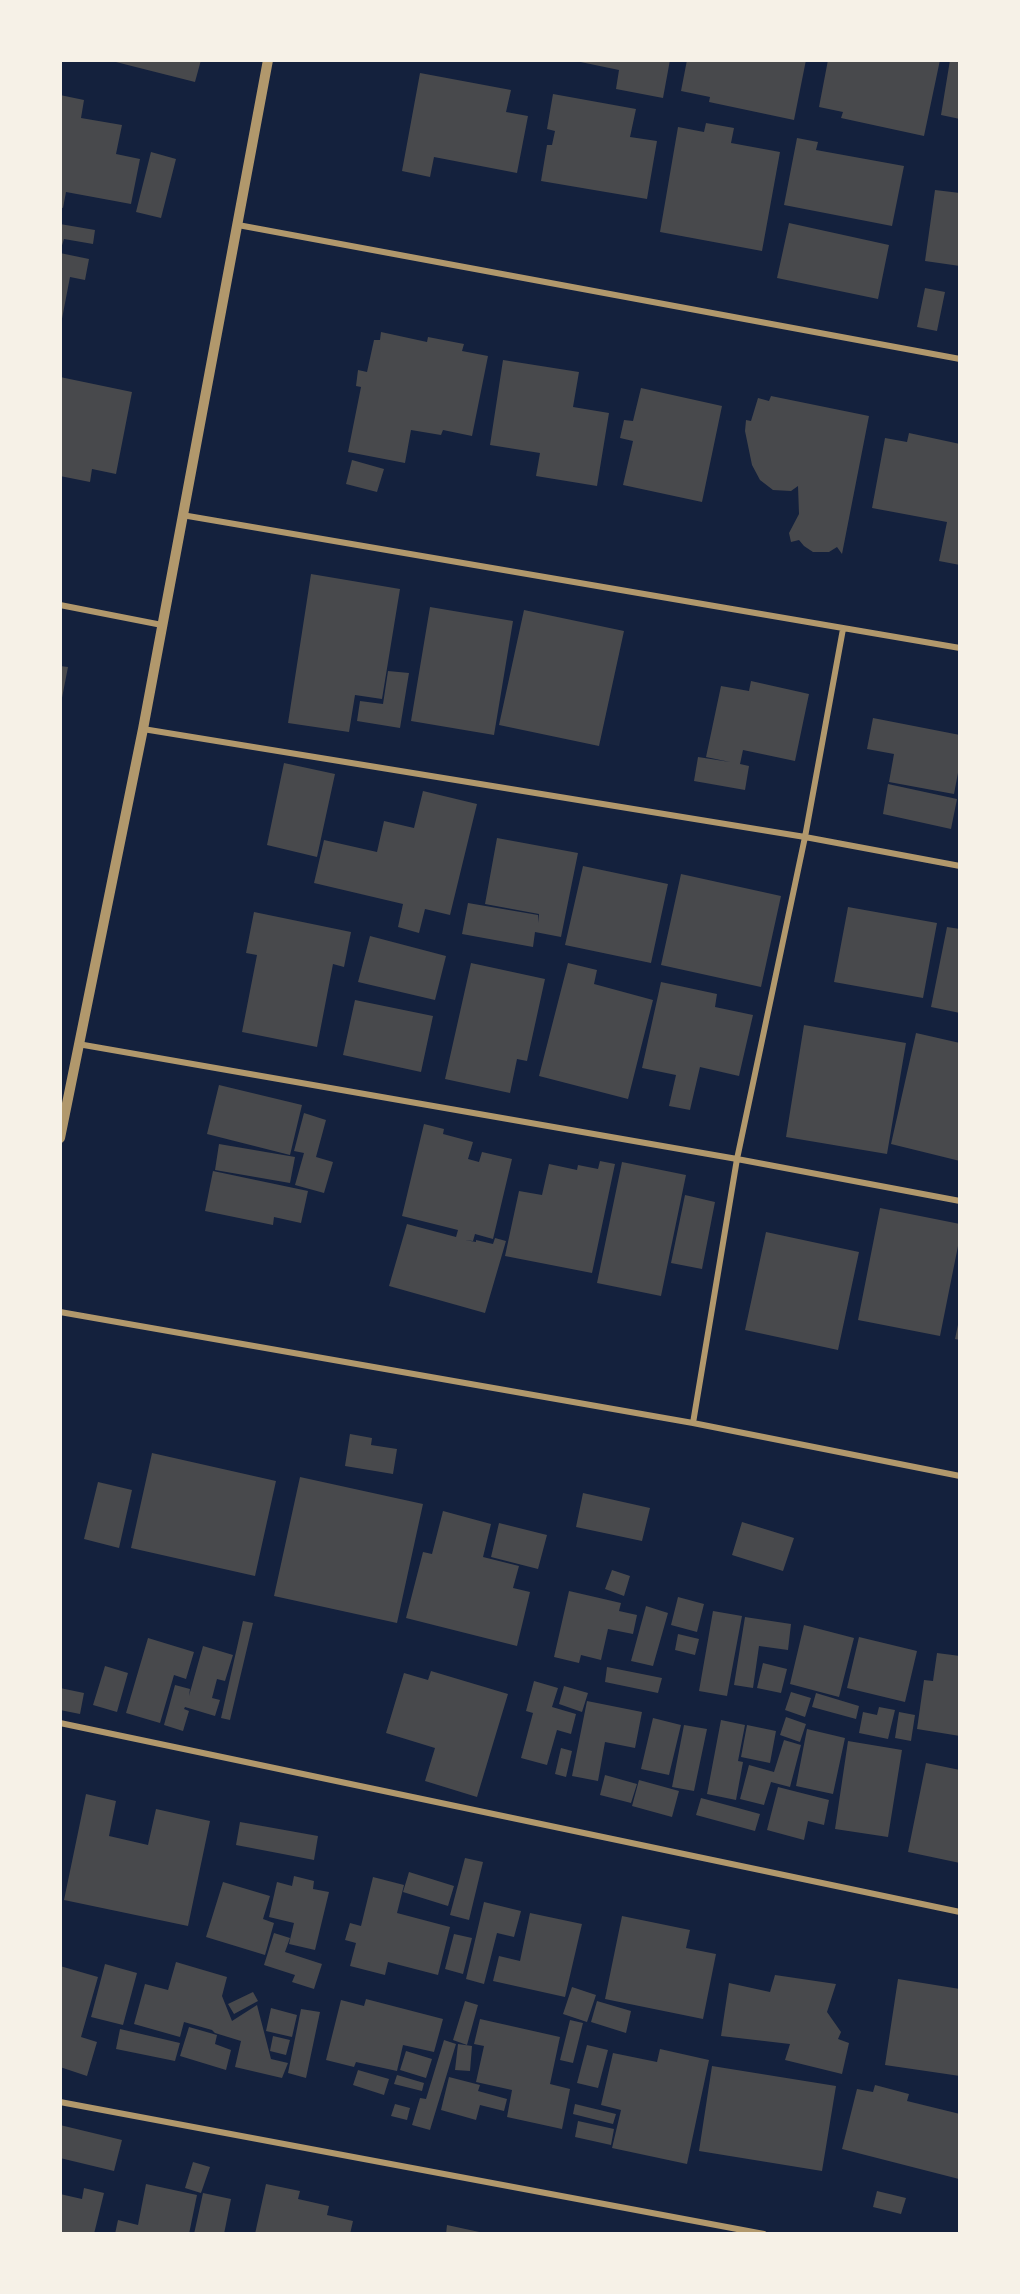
<!DOCTYPE html>
<style>
body{margin:0}
#map{position:relative;width:1020px;height:2294px;overflow:hidden;background:#14213d;font-family:"Noto Sans",sans-serif}
canvas{display:block}
.frame{position:absolute;inset:0;border:62px solid #f6f1e7;pointer-events:none}
</style>
<div id="map">
<canvas width="1020" height="2294"></canvas>
<div class="frame"></div>
</div>
<script>
const ctx = document.querySelector('canvas').getContext('2d');
ctx.lineJoin = 'round';
function fill(path, color) { ctx.fillStyle = color; ctx.fill(path, 'evenodd'); }
const poly = rows => new Path2D(rows.map(r => 'M' + r).join(''));
function strokePath(path, color, width, dash) { ctx.strokeStyle = color; ctx.lineWidth = width; ctx.lineCap = dash ? 'butt' : 'round'; ctx.setLineDash(dash || []); ctx.stroke(path); }
fill(poly([
 [108,60,201,60,195,82],
 [571,60,670,60,663,98,616,89,619,70],
 [687,60,806,60,794,120,709,102,710,97,681,91],
 [828,60,940,60,924,136,841,118,843,112,819,107],
 [950,60,960,60,960,119,941,115],
 [420,73,511,90,506,112,528,116,517,173,434,157,430,177,402,171],
 [553,94,636,109,630,137,657,141,647,199,541,181,547,145,552,145,555,131,547,129],
 [60,95,84,100,81,118,122,125,116,154,140,159,131,204,66,192,63,208,60,207],
 [706,123,734,128,731,143,780,152,762,251,660,232,678,127,704,132],
 [797,138,818,142,816,150,904,166,892,226,784,205],
 [151,152,176,159,161,218,136,212],
 [935,190,960,193,960,266,925,261],
 [789,223,889,245,878,299,777,278],
 [60,224,95,230,93,244,64,239,60,252],
 [60,253,89,259,85,280,70,277,61,324],
 [925,288,945,292,937,331,917,327],
 [381,332,427,342,428,337,464,344,462,351,488,356,472,436,443,430,441,435,411,430,405,463,348,452,361,387,356,386,358,370,367,372,374,340,380,340],
 [503,360,579,372,573,407,609,413,597,486,536,476,540,453,490,445],
 [60,377,132,392,116,474,92,469,90,482,60,476],
 [641,388,722,406,702,502,623,485,633,441,620,438,624,420,633,421],
 [771,396,869,416,842,554,837,547,829,552,813,552,804,546,799,540,791,542,789,533,799,514,798,486,791,491,773,490,760,480,752,465,745,431,746,420,751,421,758,398,769,401],
 [909,433,960,444,960,565,939,561,947,522,872,508,885,438,907,442],
 [352,460,384,469,377,492,346,484],
 [311,574,400,589,382,699,355,695,349,732,288,723],
 [430,607,513,621,494,735,411,721],
 [524,610,624,631,599,746,499,725],
 [60,666,68,667,61,703,60,703],
 [388,671,409,673,400,728,357,721,360,701,383,704],
 [751,681,809,694,795,761,743,750,740,764,749,766,745,790,694,781,698,757,730,762,706,757,721,686,749,691],
 [873,718,960,735,960,762,954,794,889,782,894,754,867,749],
 [284,763,335,774,317,857,267,845],
 [888,784,957,799,951,829,883,814],
 [423,791,477,804,450,915,425,909,419,933,398,927,403,904,314,883,324,840,377,852,384,821,414,828],
 [497,838,578,853,561,937,535,932,533,947,462,934,468,903,538,915,538,923,539,914,485,904],
 [583,866,668,884,651,963,565,945],
 [681,874,781,896,761,987,661,965],
 [848,907,937,923,923,998,834,982],
 [254,912,351,932,344,967,333,964,317,1047,242,1032,257,955,246,953],
 [947,927,960,929,960,1013,931,1007],
 [370,936,446,956,435,1000,358,982],
 [471,963,545,979,527,1061,517,1059,510,1093,445,1079],
 [568,963,597,970,594,984,653,1000,628,1099,539,1076],
 [661,982,717,994,715,1007,753,1015,739,1076,700,1067,690,1110,669,1106,676,1075,642,1068],
 [355,1000,433,1016,421,1072,343,1055],
 [804,1025,906,1043,887,1154,786,1137],
 [916,1033,960,1043,960,1161,891,1144],
 [219,1085,302,1105,290,1155,207,1134],
 [304,1113,326,1120,316,1157,333,1162,324,1193,295,1185,304,1153,294,1151],
 [424,1124,444,1129,443,1134,473,1142,468,1159,479,1162,482,1152,512,1159,493,1239,475,1234,473,1241,465,1240,476,1242,476,1240,493,1244,495,1238,506,1241,485,1313,389,1286,407,1224,456,1237,458,1230,402,1216],
 [219,1144,295,1157,290,1183,215,1170],
 [600,1161,615,1164,592,1273,505,1256,519,1191,542,1195,549,1164,577,1170,578,1165,598,1169],
 [622,1162,686,1175,661,1296,597,1283],
 [213,1171,308,1191,301,1223,274,1217,273,1225,205,1211],
 [685,1195,715,1202,702,1269,671,1263],
 [880,1208,960,1224,960,1236,940,1336,858,1320],
 [766,1232,859,1252,838,1350,745,1330],
 [959,1320,960,1320,960,1340,955,1339],
 [350,1434,372,1438,371,1445,397,1449,393,1474,345,1466],
 [152,1453,276,1481,255,1576,131,1548],
 [300,1477,423,1504,397,1623,274,1596],
 [98,1482,132,1490,119,1548,84,1539],
 [583,1493,650,1508,642,1541,576,1527],
 [443,1511,491,1524,483,1557,519,1566,513,1588,530,1592,517,1646,406,1618,423,1552,432,1554],
 [742,1522,794,1538,783,1571,732,1555],
 [499,1523,547,1535,538,1569,491,1557],
 [612,1570,630,1576,624,1596,605,1589],
 [569,1591,621,1603,619,1611,637,1615,633,1634,608,1629,601,1660,581,1655,579,1663,554,1657],
 [678,1597,704,1604,697,1632,671,1625],
 [646,1606,668,1613,653,1666,631,1661],
 [713,1611,742,1616,727,1696,699,1691],
 [745,1617,791,1624,788,1650,759,1646,753,1688,734,1685],
 [243,1621,253,1623,230,1720,221,1718],
 [804,1625,854,1638,839,1697,790,1684],
 [678,1634,699,1639,695,1655,675,1650],
 [859,1637,917,1651,905,1702,847,1688],
 [148,1638,194,1652,186,1679,174,1675,160,1723,126,1713],
 [203,1646,233,1655,225,1681,217,1679,212,1698,220,1700,215,1716,185,1707,184,1709,189,1711,183,1731,164,1725,175,1685,190,1689,189,1696],
 [937,1653,960,1656,960,1736,917,1729,924,1680,933,1681],
 [763,1663,787,1669,781,1693,757,1688],
 [105,1666,128,1673,117,1712,93,1705],
 [607,1667,662,1678,658,1693,605,1682],
 [431,1671,508,1694,477,1797,425,1781,435,1748,386,1733,404,1673,428,1680],
 [534,1681,558,1688,552,1707,576,1714,571,1734,557,1730,547,1765,521,1758,533,1713,526,1711],
 [564,1686,588,1693,582,1712,559,1704],
 [60,1688,84,1693,80,1714,60,1710],
 [791,1692,811,1698,805,1717,785,1710],
 [816,1693,859,1706,856,1719,812,1707],
 [587,1701,642,1712,635,1748,605,1742,598,1781,572,1776],
 [879,1707,895,1710,888,1739,859,1733,863,1712,877,1715],
 [899,1712,915,1715,911,1741,895,1738],
 [786,1717,806,1724,800,1742,780,1735],
 [653,1718,681,1725,669,1775,641,1769],
 [721,1720,745,1725,738,1761,743,1762,736,1800,707,1794],
 [684,1725,707,1729,694,1791,672,1787],
 [747,1725,776,1731,770,1763,741,1757],
 [807,1729,845,1738,833,1794,796,1786],
 [784,1740,801,1745,790,1787,771,1782,764,1805,740,1799,749,1765,774,1772],
 [848,1741,902,1750,888,1837,835,1829],
 [561,1748,572,1751,566,1777,555,1774],
 [926,1763,960,1770,960,1863,908,1852],
 [605,1775,637,1784,631,1803,600,1795],
 [639,1780,679,1791,672,1817,632,1806],
 [778,1787,829,1800,824,1825,808,1821,804,1840,767,1830],
 [86,1794,116,1801,109,1836,148,1845,156,1809,210,1821,188,1926,64,1900],
 [701,1798,760,1814,755,1831,696,1815],
 [240,1822,318,1836,314,1860,236,1845],
 [465,1858,483,1862,469,1920,450,1915],
 [409,1872,454,1886,448,1906,403,1892],
 [294,1876,314,1881,313,1889,329,1892,315,1950,289,1944,294,1923,269,1917,277,1882,292,1886],
 [373,1877,404,1885,397,1913,450,1927,438,1975,388,1962,385,1975,350,1966,356,1943,345,1940,350,1923,361,1926],
 [223,1882,270,1896,263,1919,274,1923,265,1955,206,1937],
 [484,1902,521,1911,514,1937,497,1933,484,1984,466,1979],
 [530,1913,582,1924,565,1997,493,1981,499,1956,520,1961],
 [622,1916,690,1930,686,1948,716,1954,703,2019,605,1999],
 [274,1933,290,1938,285,1952,322,1964,314,1989,292,1982,295,1975,264,1965],
 [454,1934,472,1938,463,1974,445,1969],
 [176,1962,227,1977,222,1996,232,2021,257,2005,271,2059,288,2063,282,2078,235,2067,241,2041,215,2033,212,2030,184,2022,180,2037,134,2024,145,1984,168,1990],
 [105,1964,137,1973,123,2025,91,2017],
 [60,1966,98,1977,81,2037,97,2042,87,2076,60,2067],
 [775,1975,836,1984,827,2012,841,2032,838,2039,849,2043,842,2074,785,2060,790,2044,721,2036,729,1983,770,1992],
 [898,1979,960,1989,960,2076,885,2065],
 [572,1987,596,1995,587,2022,563,2014],
 [253,1992,258,2001,234,2014,228,2004],
 [366,1999,443,2019,434,2052,403,2045,397,2071,356,2062,354,2067,326,2060,341,2000,364,2006],
 [465,2001,478,2005,467,2045,453,2040],
 [597,2001,631,2011,626,2033,591,2022],
 [271,2008,297,2015,292,2037,266,2031],
 [301,2009,320,2012,306,2078,288,2073],
 [480,2019,560,2037,550,2084,570,2089,562,2129,507,2117,512,2090,476,2082,484,2046,474,2044],
 [570,2020,583,2023,573,2063,560,2060],
 [189,2027,217,2035,215,2044,231,2050,226,2070,180,2056],
 [120,2029,180,2043,175,2061,116,2049],
 [273,2036,290,2040,286,2055,270,2051],
 [444,2040,456,2044,430,2130,412,2125,420,2098,426,2099],
 [458,2044,472,2046,470,2071,455,2070],
 [587,2045,608,2050,598,2088,577,2083],
 [660,2049,709,2060,687,2164,612,2148,621,2110,601,2105,613,2053,657,2062],
 [406,2051,432,2059,426,2078,400,2070],
 [712,2066,836,2086,822,2171,699,2151],
 [358,2070,389,2079,384,2095,353,2085],
 [397,2075,424,2083,422,2091,394,2084],
 [449,2077,480,2085,478,2091,507,2099,504,2111,480,2105,476,2120,441,2110],
 [875,2085,909,2094,907,2101,960,2114,959,2179,842,2149,857,2089,873,2092],
 [395,2104,410,2108,407,2120,391,2116],
 [575,2104,616,2114,613,2124,573,2114],
 [578,2121,614,2129,611,2145,575,2137],
 [60,2125,122,2140,114,2171,60,2158],
 [193,2162,210,2167,201,2193,185,2188],
 [146,2184,197,2195,189,2234,115,2234,118,2220,138,2225],
 [266,2184,300,2191,298,2199,329,2206,327,2215,353,2221,350,2234,255,2234],
 [84,2188,104,2193,94,2234,60,2234,60,2194,82,2199],
 [877,2191,906,2198,901,2214,873,2207],
 [203,2193,231,2199,224,2234,194,2234],
 [447,2225,484,2233,484,2234,446,2234]
]), '#48494c');
strokePath(poly([
 [238,225,960,359],
 [182,515,960,648],
 [60,605,162,625],
 [143,729,805,837,960,866],
 [78,1044,737,1159,960,1201],
 [60,1312,693,1423,960,1476],
 [693,1423,737,1159,805,837,843,629],
 [60,1723,960,1912],
 [60,2102,764,2234]
]), '#b1986c', 6);
strokePath(poly([
 [60,1138,143,729,268,60]
]), '#b1986c', 10);
</script>
